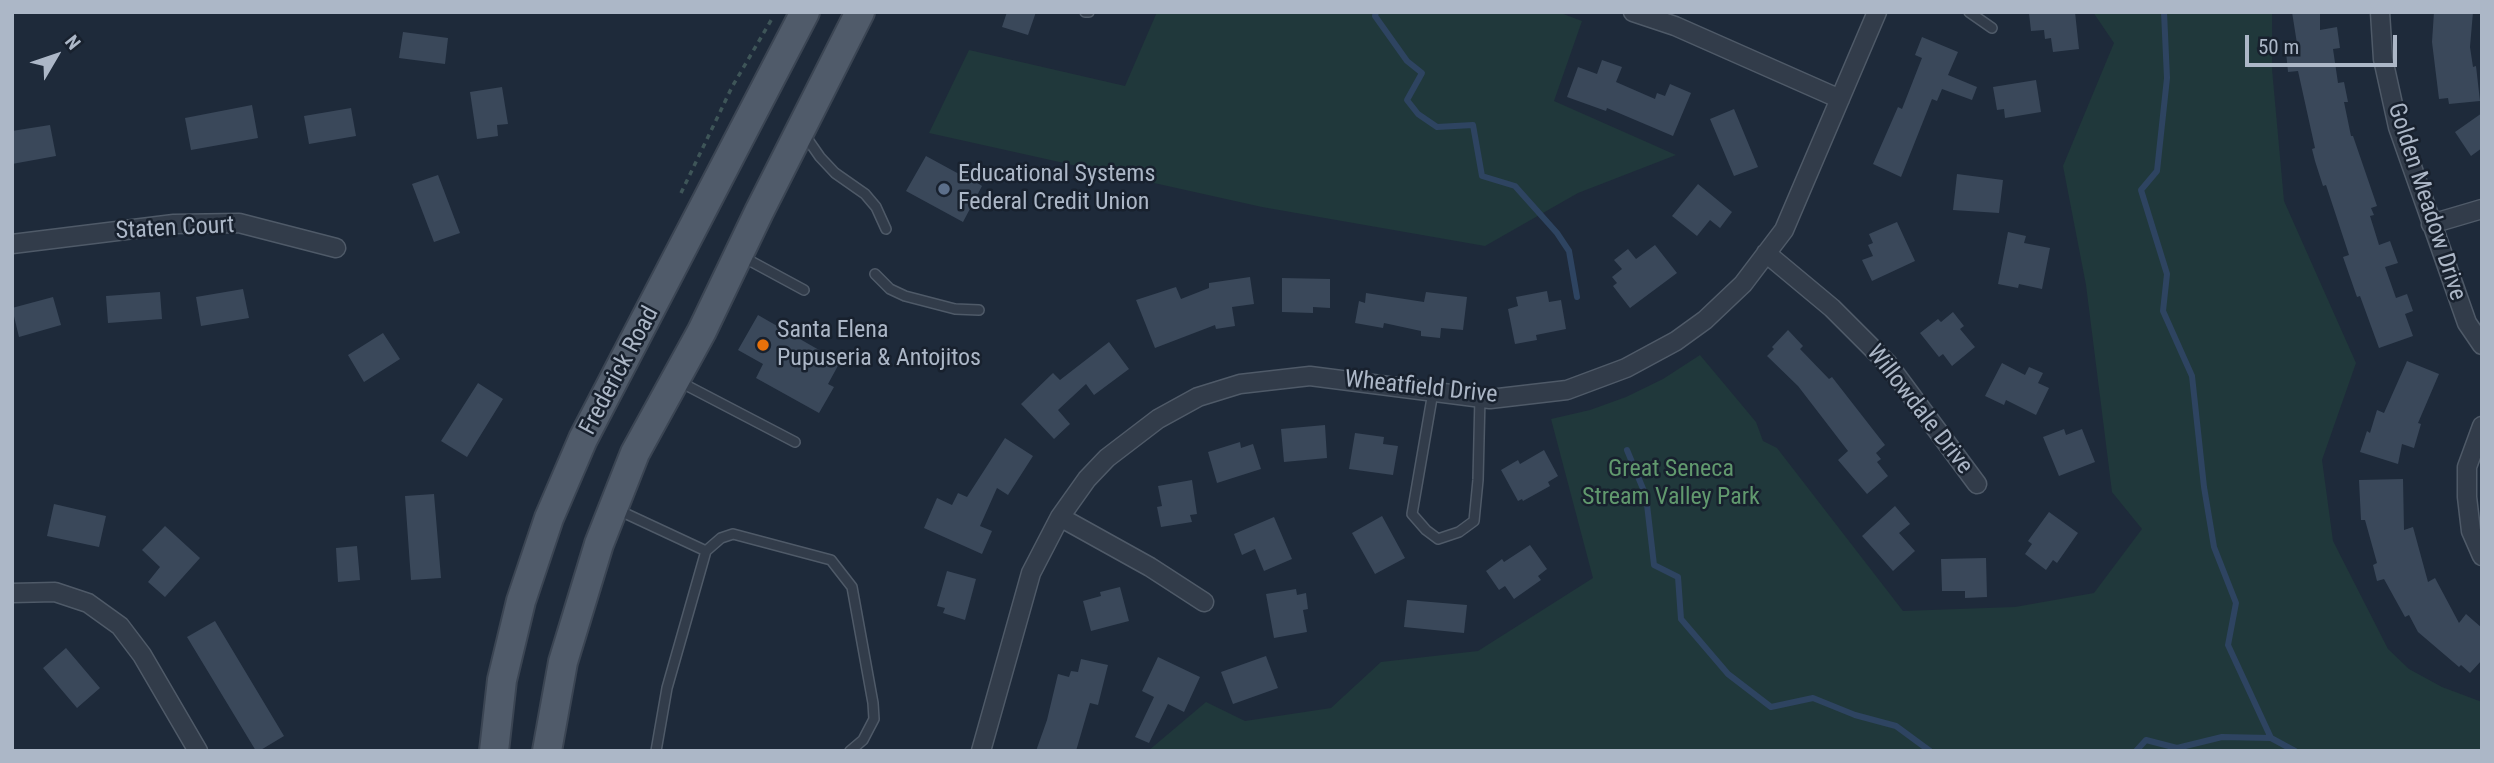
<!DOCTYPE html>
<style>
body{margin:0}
#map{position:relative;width:2494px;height:763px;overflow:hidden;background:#1e2a3a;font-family:"Roboto Condensed",sans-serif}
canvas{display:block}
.frame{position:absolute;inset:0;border:14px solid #acb7c7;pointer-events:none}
.north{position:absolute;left:21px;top:21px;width:70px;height:70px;-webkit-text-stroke:5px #18212e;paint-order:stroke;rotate:51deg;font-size:19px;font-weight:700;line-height:28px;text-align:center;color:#acb7c7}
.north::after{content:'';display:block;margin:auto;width:24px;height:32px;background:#acb7c7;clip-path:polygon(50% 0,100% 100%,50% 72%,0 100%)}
.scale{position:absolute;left:2245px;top:35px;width:152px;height:32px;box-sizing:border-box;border:4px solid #acb7c7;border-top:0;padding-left:9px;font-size:21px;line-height:24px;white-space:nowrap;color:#acb7c7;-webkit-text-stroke:5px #18212e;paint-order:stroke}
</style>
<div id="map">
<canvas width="2494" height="763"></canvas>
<div class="frame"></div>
<div class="north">N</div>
<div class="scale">50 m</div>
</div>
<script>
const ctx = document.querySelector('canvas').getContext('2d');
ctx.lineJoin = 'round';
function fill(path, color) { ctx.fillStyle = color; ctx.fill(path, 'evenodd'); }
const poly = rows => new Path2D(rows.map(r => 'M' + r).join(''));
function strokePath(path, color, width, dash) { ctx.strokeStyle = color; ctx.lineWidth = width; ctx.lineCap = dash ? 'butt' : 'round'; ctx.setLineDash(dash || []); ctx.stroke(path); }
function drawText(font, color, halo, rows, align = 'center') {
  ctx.font = font + ' "Roboto Condensed",sans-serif'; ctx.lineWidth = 5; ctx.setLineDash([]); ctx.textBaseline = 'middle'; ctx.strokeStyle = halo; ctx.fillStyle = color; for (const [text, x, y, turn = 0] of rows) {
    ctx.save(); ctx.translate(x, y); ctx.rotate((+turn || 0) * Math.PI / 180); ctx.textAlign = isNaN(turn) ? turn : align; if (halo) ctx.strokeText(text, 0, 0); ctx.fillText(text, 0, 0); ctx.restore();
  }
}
fill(poly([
 [1157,12,1558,12,1582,21,1554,101,1676,155,1578,193,1485,246,1262,207,929,133,969,50,1125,86],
 [2093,12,2272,12,2272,69,2284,201,2356,363,2322,460,2333,541,2388,649,2409,669,2442,687,2482,702,2482,751,1148,751,1206,702,1245,721,1331,708,1381,662,1478,651,1593,578,1551,419,1590,410,1626,397,1663,379,1700,355,1756,422,1763,441,1777,448,1903,611,2015,607,2094,593,2142,529,2112,492,2086,285,2063,166,2114,43]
]), '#20383b');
strokePath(poly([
 [1376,12,1375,16,1407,61,1422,73,1407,100,1418,114,1437,127,1473,125,1482,176,1515,186,1557,233,1569,251,1577,297],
 [2164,12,2167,78,2157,171,2141,190,2167,274,2163,311,2192,376,2204,487,2214,547,2236,603,2228,645,2271,738,2295,751],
 [1627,450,1646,496,1654,565,1678,577,1681,619,1728,674,1771,707,1813,698,1855,715,1896,726,1930,751],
 [2136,751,2146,740,2177,748,2222,737,2271,738]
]), '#2e4461', 6);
fill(poly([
 [1007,12,1036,12,1028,35,1002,27],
 [2075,12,2079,49,2053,52,2051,38,2045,39,2044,30,2031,31,2029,13],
 [2292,12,2320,12,2320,30,2337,27,2340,48,2333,49,2338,83,2344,82,2348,102,2344,102,2351,136,2353,136,2377,206,2371,208,2374,215,2370,216,2379,245,2390,241,2398,263,2385,267,2396,298,2407,294,2413,311,2405,314,2413,336,2379,348,2360,296,2357,297,2343,257,2349,255,2326,185,2323,186,2315,161,2312,149,2315,148,2298,71,2288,72,2286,52,2298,50],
 [2434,12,2473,12,2470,47,2473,67,2476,66,2480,101,2449,104,2448,98,2439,99,2432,42],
 [403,32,448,38,445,64,399,58],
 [1922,37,1958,52,1948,75,1977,87,1972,100,1942,89,1937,101,1932,99,1901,177,1873,164,1898,107,1902,109,1922,58,1915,55],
 [1602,60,1622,67,1616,82,1655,99,1657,93,1665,96,1670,84,1691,93,1673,136,1607,108,1606,111,1567,97,1578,67,1597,74],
 [2036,80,2041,112,2005,118,2004,109,1997,110,1993,87],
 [502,87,508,124,497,125,498,136,477,139,470,92],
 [252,105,258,138,191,150,185,118],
 [351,108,356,136,309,144,304,116],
 [1734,109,1758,167,1734,176,1710,119],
 [2482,113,2482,148,2471,156,2455,132],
 [50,125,56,156,12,164,12,131],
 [926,156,959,174,964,166,981,175,976,182,982,186,963,222,906,191],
 [1957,174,2003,180,1999,213,1953,210],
 [438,175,460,233,434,242,412,184],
 [1698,184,1732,212,1720,228,1710,220,1697,236,1672,216],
 [1897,222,1915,261,1872,281,1862,260,1873,256,1868,245,1873,243,1869,234],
 [2008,232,2026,236,2024,243,2050,248,2042,289,2019,284,2018,288,1998,284],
 [1655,245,1677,273,1630,308,1613,286,1617,283,1612,277,1622,269,1614,260,1628,249,1636,259],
 [1250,277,1254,304,1232,307,1235,326,1216,329,1215,325,1155,348,1136,300,1176,287,1181,299,1209,288,1209,283],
 [1282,278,1330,279,1330,308,1313,307,1313,313,1282,312],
 [243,289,249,318,201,326,196,297],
 [1547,291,1549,302,1561,300,1566,329,1536,335,1537,340,1515,344,1508,309,1518,306,1516,297],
 [160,292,162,319,108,323,106,296],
 [1426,292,1467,297,1463,330,1441,328,1440,338,1421,336,1421,331,1384,323,1383,328,1355,323,1359,301,1365,303,1366,293,1424,302],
 [53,297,61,325,19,337,12,308],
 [1953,312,1964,326,1960,329,1975,347,1952,366,1943,354,1939,357,1920,333,1938,319,1941,322],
 [758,315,840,362,828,384,834,387,819,413,756,378,763,364,738,350],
 [1788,330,1803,346,1800,349,1829,379,1832,377,1885,445,1876,453,1881,459,1877,462,1888,476,1867,494,1838,460,1848,451,1798,386,1767,356,1774,349,1772,347],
 [383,333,400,359,364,382,348,355],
 [1109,342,1129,369,1094,395,1086,384,1058,410,1070,424,1054,439,1021,404,1053,373,1060,380],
 [2407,361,2439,374,2418,423,2421,424,2414,448,2402,444,2398,464,2360,452,2367,431,2370,433,2377,410,2384,413],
 [2002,363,2025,375,2029,367,2043,373,2038,383,2049,388,2036,415,2006,400,2004,405,1985,396],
 [478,383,503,399,467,457,441,441],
 [1325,425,1327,458,1284,462,1281,429],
 [2064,429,2066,435,2082,429,2095,462,2059,476,2043,437],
 [1355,433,1384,437,1383,444,1398,446,1393,475,1349,469],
 [1005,438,1033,456,1008,495,997,488,980,526,992,531,982,554,924,528,937,498,952,505,958,493,967,497],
 [1240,442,1241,448,1253,444,1261,469,1217,483,1208,452],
 [1544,450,1558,476,1548,482,1550,486,1523,501,1522,499,1518,501,1501,470,1518,460,1520,464],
 [2403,479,2404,530,2413,527,2428,582,2435,578,2459,623,2466,614,2482,628,2482,660,2470,673,2461,665,2459,667,2418,632,2409,615,2405,617,2384,579,2377,581,2373,565,2377,563,2365,520,2361,520,2359,480],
 [1192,480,1197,514,1190,515,1192,522,1161,527,1157,507,1162,506,1158,486],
 [434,494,441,578,411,580,405,496],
 [54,504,106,516,99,547,47,536],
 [1895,506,1910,524,1899,533,1915,551,1893,571,1862,536],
 [2049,512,2078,533,2057,563,2053,560,2046,570,2025,554,2032,544,2028,541],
 [1382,516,1405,558,1375,574,1352,533],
 [1274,517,1292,559,1264,571,1255,549,1242,555,1234,534],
 [165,526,200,558,165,597,148,582,160,567,142,550],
 [1530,545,1547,569,1538,576,1541,580,1514,599,1505,586,1499,590,1486,571,1502,559,1504,562],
 [357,546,360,580,338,582,336,548],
 [1986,558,1987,597,1965,598,1965,591,1942,591,1941,559],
 [947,571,976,579,965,620,943,613,945,608,937,606],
 [1120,587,1129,621,1091,631,1083,601,1101,596,1100,592],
 [1296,589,1297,595,1306,593,1308,609,1303,610,1307,632,1274,638,1266,594],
 [1407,600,1467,605,1464,633,1404,627],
 [215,621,284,736,259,751,256,751,187,637],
 [66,648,100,688,77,708,43,668],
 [1266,656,1278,688,1233,704,1221,672],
 [1158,657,1200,677,1184,712,1168,704,1149,743,1135,737,1154,697,1142,691],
 [1081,659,1108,665,1098,705,1090,703,1076,751,1036,751,1047,720,1058,674,1069,677,1071,671,1078,672]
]), '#3a485a');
const service = poly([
 [1085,12,1089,12],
 [1969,12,1992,28],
 [804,134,820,157,835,173,865,194,876,207,886,229],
 [743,257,804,290],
 [875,274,890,289,905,296,955,309,979,310],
 [680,382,795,442],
 [1433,392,1412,514,1426,530,1438,539,1459,532,1474,521,1478,480,1480,397],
 [618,510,706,551],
 [656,751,667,688,706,551,721,538,733,534,831,560,852,587,873,703,874,719,863,740,850,751]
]);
const minor = poly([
 [1633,12,1675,26,1840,99],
 [2380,12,2383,59,2398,127,2467,323,2482,345],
 [2431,224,2482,209],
 [12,244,174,224,239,223,336,248],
 [1766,253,1832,308,1888,364,1977,484],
 [2482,426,2467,467,2467,497,2471,531,2482,556],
 [1060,517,1150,567,1204,602],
 [12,593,55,592,88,603,120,626,142,655,198,751],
 [981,751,1031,573,1060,517,1087,479,1107,458,1158,419,1198,397,1240,384,1310,376,1490,399,1567,390,1626,368,1676,341,1705,320,1743,284,1784,230,1877,12]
]);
const primary = poly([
 [494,751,502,680,521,601,549,518,583,439,805,12],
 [547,751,563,662,599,544,635,453,702,331,759,212,860,12]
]);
strokePath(service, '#4f5a68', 12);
strokePath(minor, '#4f5a68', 21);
strokePath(primary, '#3b4553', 32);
strokePath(poly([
 [681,193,732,87,773,17]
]), '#3e5558', 3.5, [5, 5]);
strokePath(service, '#323c4a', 9);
strokePath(minor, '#323c4a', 18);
strokePath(primary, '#505b6a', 28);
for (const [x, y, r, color] of [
 [944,189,7,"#5c6f8a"],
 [763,345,7,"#e8710a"]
]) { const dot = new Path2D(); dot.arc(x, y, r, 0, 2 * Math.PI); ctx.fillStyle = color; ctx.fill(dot); strokePath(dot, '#18212e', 2.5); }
drawText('24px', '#acb7c7', '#18212e', [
 ["Educational Systems",958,175],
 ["Federal Credit Union",958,203],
 ["Santa Elena",777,331],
 ["Pupuseria & Antojitos",777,359]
], 'left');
drawText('24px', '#acb7c7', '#18212e', [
 ["Golden Meadow Drive",2426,202,72],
 ["Staten Court",175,229,-3],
 ["Frederick Road",620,371,-62],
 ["Wheatfield Drive",1421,388,6],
 ["Willowdale Drive",1919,410,52]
]);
drawText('24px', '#61996e', '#18212e', [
 ["Great Seneca",1671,470],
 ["Stream Valley Park",1671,498]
]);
</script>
